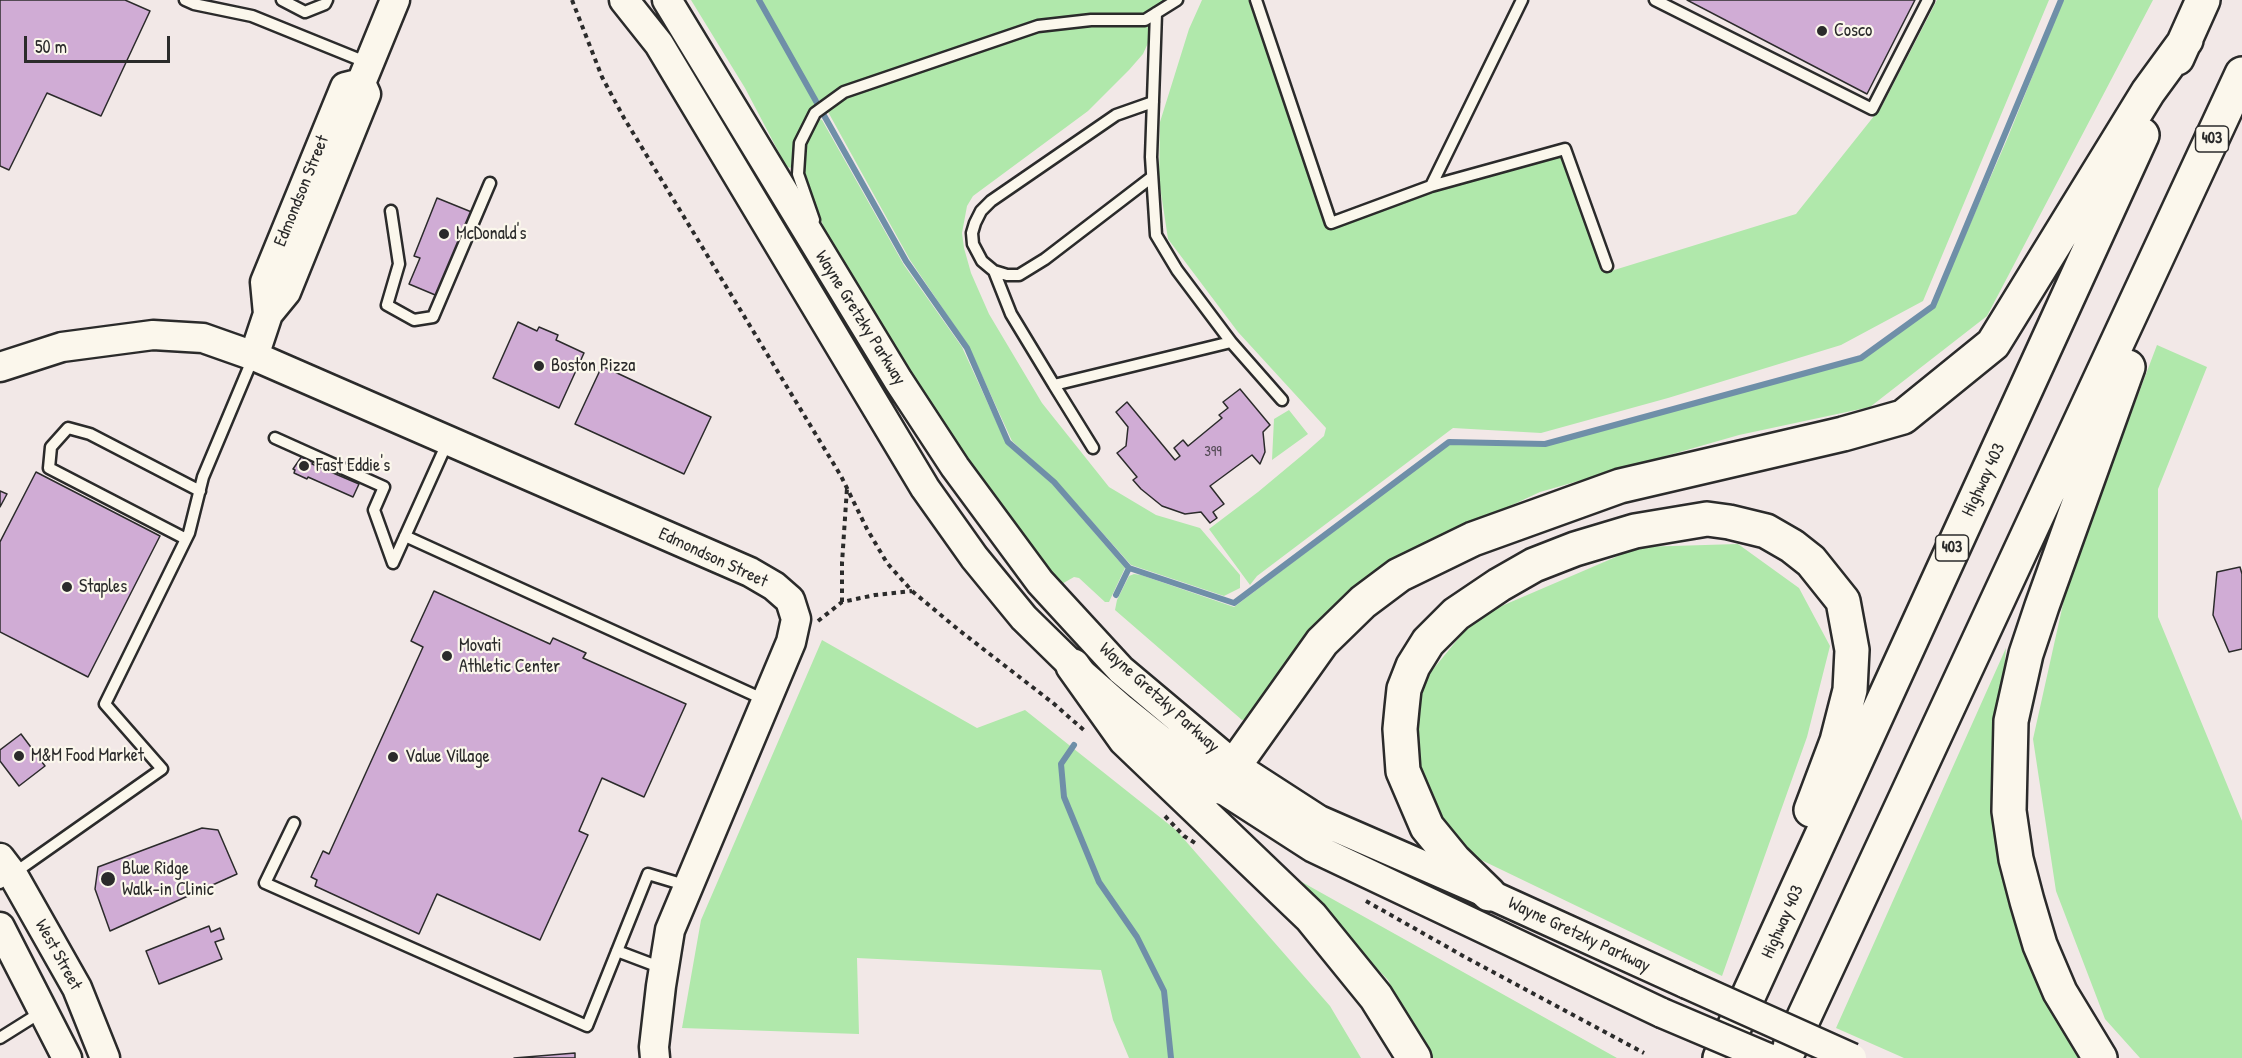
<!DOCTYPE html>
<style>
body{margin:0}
#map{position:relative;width:2242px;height:1058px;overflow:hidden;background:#f2e8e7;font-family:"Patrick Hand",sans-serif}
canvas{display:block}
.scale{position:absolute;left:24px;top:36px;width:146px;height:27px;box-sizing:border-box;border:3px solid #2b2b2b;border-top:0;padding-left:8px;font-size:18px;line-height:21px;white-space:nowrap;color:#2b2b2b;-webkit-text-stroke:4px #fbf7ec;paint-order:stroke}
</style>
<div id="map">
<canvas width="2242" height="1058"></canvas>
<div class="scale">50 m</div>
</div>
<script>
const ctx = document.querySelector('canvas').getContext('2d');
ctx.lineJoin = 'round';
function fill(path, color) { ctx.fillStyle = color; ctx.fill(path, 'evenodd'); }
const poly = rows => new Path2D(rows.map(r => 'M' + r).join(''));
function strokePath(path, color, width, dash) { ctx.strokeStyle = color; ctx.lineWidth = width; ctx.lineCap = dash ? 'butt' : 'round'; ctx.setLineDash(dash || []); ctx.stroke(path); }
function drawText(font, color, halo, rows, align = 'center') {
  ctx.font = font + ' "Patrick Hand",sans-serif'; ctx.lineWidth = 4.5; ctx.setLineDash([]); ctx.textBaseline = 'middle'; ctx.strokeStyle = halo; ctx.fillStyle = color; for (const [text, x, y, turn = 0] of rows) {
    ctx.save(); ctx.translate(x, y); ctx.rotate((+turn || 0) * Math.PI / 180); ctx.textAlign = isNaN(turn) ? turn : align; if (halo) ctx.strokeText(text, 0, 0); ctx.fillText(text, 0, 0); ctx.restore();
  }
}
fill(poly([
 [691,0,757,0,759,3,815,104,794,165,790,168,786,166,745,88],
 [761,0,1166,0,1153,12,1053,22,824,103,816,98],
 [1202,0,1254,0,1333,226,1443,188,1561,156,1565,158,1607,270,1611,271,1796,214,1882,106,1937,0,2049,0,1923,301,1841,345,1668,398,1541,433,1453,428,1257,576,1250,585,1209,529,1258,492,1306,452,1324,436,1326,428,1238,332,1168,239,1159,180,1160,122,1189,29],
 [2063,0,2153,0,1987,316,1870,407,1739,435,1540,492,1405,555,1257,716,1242,720,1115,610,1117,600,1129,576,1134,574,1141,575,1234,607,1449,444,1544,446,1861,360,1934,307,2008,137],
 [1143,22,1151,26,1153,32,1143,54,1129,70,1088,111,973,196,967,206,962,233,964,248,971,273,989,314,1042,403,1109,487,1156,515,1200,528,1240,575,1240,588,1224,596,1131,565,1057,482,1012,441,969,347,910,260,827,110,844,95,1038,29,1087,23],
 [819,119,822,120,904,265,962,347,1006,443,1052,484,1125,568,1109,602,1105,602,1079,578,1074,577,1060,585,962,460,900,358,829,240,803,175,805,145],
 [2157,345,2207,367,2158,489,2158,617,2242,821,2242,1058,2140,1058,2105,1019,2056,891,2033,739,2069,577],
 [1289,410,1308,434,1272,460,1274,419],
 [1738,544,1799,588,1830,646,1807,737,1722,976,1475,857,1437,819,1412,739,1425,679,1476,617,1639,547],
 [822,640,977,728,1025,710,1176,830,1330,1006,1361,1058,1129,1058,1113,1020,1101,970,857,958,859,1034,682,1028,701,920],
 [2006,648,1993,808,2030,964,2085,1058,1904,1058,1836,1028],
 [1284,872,1617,1058,1425,1058,1388,980]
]), '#b0e8ab');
strokePath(poly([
 [759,0,906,261,967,348,1008,442,1054,482,1129,568,1234,603,1449,442,1545,444,1861,358,1933,306,2061,0],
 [1116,595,1129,568],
 [1074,745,1061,764,1064,797,1099,882,1137,937,1164,991,1171,1058]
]), '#6f8fa8', 6);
const building = poly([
 [0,0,125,0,150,11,101,116,47,93,9,170,0,166,0,0],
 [1687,0,1915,0,1867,94,1687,0],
 [437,198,474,213,440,297,409,284,420,258,414,256,437,198],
 [518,322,537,331,539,327,558,335,556,340,584,353,559,408,493,378,518,322],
 [602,366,711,417,684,474,575,424,602,366],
 [1240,389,1270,425,1263,432,1265,452,1260,464,1252,455,1210,486,1224,504,1213,512,1217,518,1210,523,1201,512,1185,514,1162,506,1141,489,1133,480,1137,477,1117,453,1126,446,1128,427,1116,412,1127,402,1175,460,1180,456,1174,448,1183,440,1188,446,1222,418,1219,415,1228,408,1223,402,1240,389],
 [302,456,313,461,312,464,359,484,353,497,308,477,307,479,294,473,295,470,293,469,302,456],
 [36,472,160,536,88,677,0,632,0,542,36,472],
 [0,491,7,494,0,507,0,491],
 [2240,567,2242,574,2242,649,2229,652,2213,615,2217,572,2240,567],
 [434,591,550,644,553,638,586,653,583,658,686,704,644,797,602,778,579,831,588,835,540,940,437,894,419,934,315,886,317,880,311,877,323,851,329,854,423,647,411,641,434,591],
 [21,734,45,766,19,786,0,761,0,750,21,734],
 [202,828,218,830,237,874,110,931,95,889,98,867,202,828],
 [209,926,211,932,220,928,224,939,215,942,222,959,159,984,146,951,209,926],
 [575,1053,575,1058,514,1058,575,1053]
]);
fill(building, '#d0acd5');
strokePath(building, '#2b2b2b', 1.5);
const lane = poly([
 [185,0,194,4,252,16,368,63],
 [282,0,305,12,325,4,327,0],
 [1256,0,1331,223,1431,186,1522,0],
 [1655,0,1872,109,1928,0],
 [1152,177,1045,259,1019,275,1007,275,994,271,982,261,973,244,972,233,975,223,981,211,991,201,1116,115,1153,102],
 [1431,186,1565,149,1607,266],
 [391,211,399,264,387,305,414,320,433,317,490,183],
 [814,220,798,174,800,143,815,113,844,92,1038,26,1091,20,1145,20,1177,0],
 [994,271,1011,314,1054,385,1231,342,1177,270,1156,235,1151,157,1156,13],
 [1231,342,1282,400],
 [1054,385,1093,448],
 [275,438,384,487,374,510,393,563],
 [405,536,765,700],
 [186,539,49,468,51,447,68,428,90,434,200,491],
 [393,563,448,441],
 [294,823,265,883,587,1026,648,874,688,886],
 [0,883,162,769,105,704,189,533,203,477,253,358],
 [617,951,662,968],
 [0,1038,43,1011]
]);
const secondary = poly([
 [624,0,659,44,925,488,974,557,1024,618,1073,666,1122,709,1219,787,1312,847,1662,1013],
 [667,0,898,380,955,467,1040,582,1121,670,1234,765,1319,820,1489,894,1687,984],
 [268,314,265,282,345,87,361,83],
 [254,356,268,314,286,292,366,94,361,83,395,0],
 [0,367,62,347,153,335,203,338,254,356,750,572,774,586,790,600,796,619,791,642,670,930,661,986,654,1047,655,1058],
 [0,858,13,875,77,988,105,1058],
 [0,927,67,1058]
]);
const highway = poly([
 [2177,58,2203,0],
 [1073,666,1125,739,1311,917,1376,997,1414,1058],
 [1219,787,1322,642,1363,602,1399,575,1473,539,1620,486,1843,434,1903,417,1993,344,2148,92,2186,40],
 [1489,894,1454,860,1427,827,1403,771,1400,729,1402,708,1404,689,1413,666,1428,642,1456,614,1499,585,1534,565,1575,549,1635,531,1707,519,1729,522,1766,531,1792,546,1811,561,1843,601,1852,650,1850,690,1837,741,1811,810],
 [1720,1058,2142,135],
 [1785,1058,2242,74],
 [2100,1058,2060,992,2040,945,2027,901,2016,859,2009,811,2011,721,2026,654,2042,606,2128,367]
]);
strokePath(lane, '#2b2b2b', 15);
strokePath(secondary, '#2b2b2b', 33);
strokePath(highway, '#2b2b2b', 38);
strokePath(poly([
 [572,0,602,77,624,118,841,476,867,529,887,563,912,591,960,631,1053,703,1086,732],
 [842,602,842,563,847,488],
 [818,621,842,602,875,595,912,591],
 [1165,816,1184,836,1195,843],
 [1366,901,1465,957,1644,1053]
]), '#2b2b2b', 4, [4.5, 4.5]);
strokePath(lane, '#fbf7ec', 10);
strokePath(secondary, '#fbf7ec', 28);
strokePath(highway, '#fbf7ec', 33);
const secondaryBridge = poly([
 [1687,984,1852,1058],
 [1662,1013,1768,1058]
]);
strokePath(secondaryBridge, '#2b2b2b', 33, []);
strokePath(secondaryBridge, '#fbf7ec', 28);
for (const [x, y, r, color] of [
 [1822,31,6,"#2b2b2b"],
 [444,234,6,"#2b2b2b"],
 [539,366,6,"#2b2b2b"],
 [304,466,6,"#2b2b2b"],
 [67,587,6,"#2b2b2b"],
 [447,656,6,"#2b2b2b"],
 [19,756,6,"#2b2b2b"],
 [393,757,6,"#2b2b2b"],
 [108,879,8,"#2b2b2b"]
]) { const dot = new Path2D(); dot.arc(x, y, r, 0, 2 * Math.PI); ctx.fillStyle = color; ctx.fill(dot); strokePath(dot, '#fbf7ec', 2); }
drawText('15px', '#544b56', null, [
 ["399",1213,452]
]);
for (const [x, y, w] of [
 [2212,139,33],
 [1952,548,33]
]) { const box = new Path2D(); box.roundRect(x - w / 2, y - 13, w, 26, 4.5); ctx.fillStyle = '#fbf7ec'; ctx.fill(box); strokePath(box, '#2b2b2b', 1.5); }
drawText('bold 16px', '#2b2b2b', null, [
 ["403",2212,139],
 ["403",1952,548]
]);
drawText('18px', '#2b2b2b', '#fbf7ec', [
 ["Cosco",1834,31],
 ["McDonald's",456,234],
 ["Boston Pizza",551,366],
 ["Fast Eddie's",316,466],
 ["Staples",79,587],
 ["Movati",459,646],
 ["Athletic Center",459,667],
 ["M&M Food Market",31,756],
 ["Value Village",405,757],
 ["Blue Ridge",122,869],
 ["Walk-in Clinic",122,890]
], 'left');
drawText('18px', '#2b2b2b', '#fbf7ec', [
 ["Edmondson Street",302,191,-68],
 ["Wayne Gretzky Parkway",860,318,58],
 ["Highway 403",1984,480,-65],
 ["Edmondson Street",713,558,25],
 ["Wayne Gretzky Parkway",1159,698,42],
 ["Highway 403",1783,922,-66],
 ["Wayne Gretzky Parkway",1579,935,25],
 ["West Street",58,955,61]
]);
</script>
